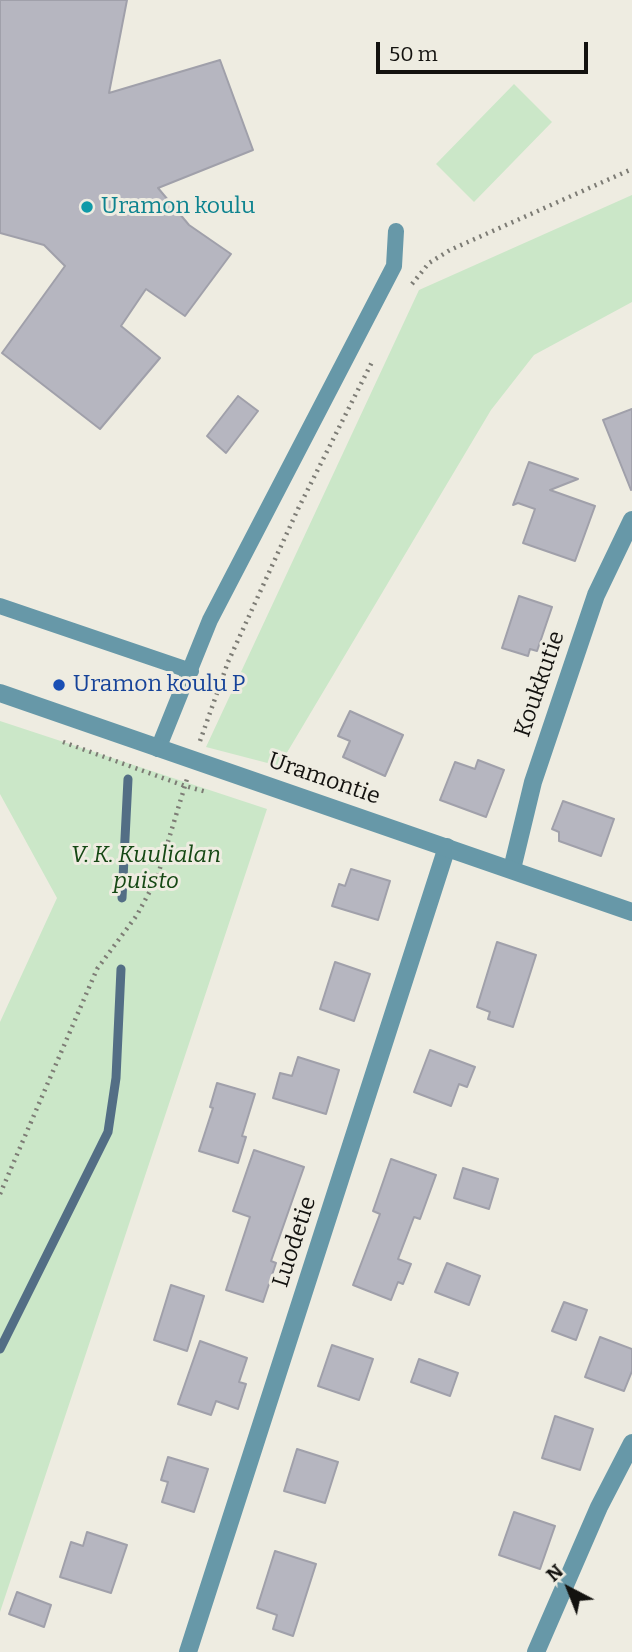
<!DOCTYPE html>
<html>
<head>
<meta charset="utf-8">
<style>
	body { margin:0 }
	#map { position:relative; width:632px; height:1652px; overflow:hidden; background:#eeece1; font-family:Bitter,serif }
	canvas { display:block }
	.north { position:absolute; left:534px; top:1554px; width:70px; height:70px; -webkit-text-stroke:5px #eeece1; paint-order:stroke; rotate:318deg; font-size:19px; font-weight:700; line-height:28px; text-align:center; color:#13120f }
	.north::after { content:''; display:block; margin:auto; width:24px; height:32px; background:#13120f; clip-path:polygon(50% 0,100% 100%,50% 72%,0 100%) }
	.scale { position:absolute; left:376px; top:42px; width:212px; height:32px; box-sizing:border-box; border:4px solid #13120f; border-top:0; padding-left:9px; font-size:21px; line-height:24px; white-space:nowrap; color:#13120f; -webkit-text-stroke:5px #eeece1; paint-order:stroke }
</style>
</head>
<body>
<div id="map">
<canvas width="632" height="1652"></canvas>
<div class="north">N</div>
<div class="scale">50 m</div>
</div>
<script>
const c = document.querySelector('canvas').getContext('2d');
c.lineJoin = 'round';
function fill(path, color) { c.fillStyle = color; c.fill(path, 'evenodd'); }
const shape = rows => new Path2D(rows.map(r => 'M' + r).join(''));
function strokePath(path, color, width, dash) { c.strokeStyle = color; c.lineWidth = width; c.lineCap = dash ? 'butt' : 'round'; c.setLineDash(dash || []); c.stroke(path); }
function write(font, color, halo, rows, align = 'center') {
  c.font = font + ' Bitter,serif'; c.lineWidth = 6; c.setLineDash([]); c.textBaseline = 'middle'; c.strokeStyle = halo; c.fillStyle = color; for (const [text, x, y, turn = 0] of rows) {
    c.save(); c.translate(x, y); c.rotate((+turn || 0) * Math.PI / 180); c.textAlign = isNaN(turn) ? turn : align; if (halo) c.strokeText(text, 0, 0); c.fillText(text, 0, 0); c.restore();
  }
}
const green = shape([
	[514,84,552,122,474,202,436,164],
	[632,195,632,302,534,355,491,410,279,766,206,747,419,290],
	[0,721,267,809,0,1612,0,1022,57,898,0,794]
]);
const stream = shape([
	[122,898,128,779],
	[0,1349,108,1132,116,1078,121,969]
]);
const building = shape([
	[0,0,127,0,109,93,220,60,253,150,158,188,189,225,231,254,185,316,146,289,121,326,160,358,100,429,2,353,65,266,44,245,0,233,0,0],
	[238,396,258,411,226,453,207,436,238,396],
	[632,409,632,489,631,490,603,420,632,409],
	[529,462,578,479,550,490,595,506,575,561,523,543,535,509,518,503,513,505,529,462],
	[519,596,552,607,537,651,530,649,528,656,502,648,519,596],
	[350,711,403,735,385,776,343,757,350,741,338,736,350,711],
	[478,760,504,770,486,817,440,800,455,762,475,769,478,760],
	[563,801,614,819,601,856,559,841,559,832,552,829,563,801],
	[351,869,390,881,378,920,332,906,339,884,345,886,351,869],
	[497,942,536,955,513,1027,488,1019,490,1012,477,1007,497,942],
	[335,962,370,974,354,1021,320,1009,335,962],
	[430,1050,475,1067,467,1087,459,1084,451,1106,414,1092,430,1050],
	[298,1057,339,1070,326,1114,273,1098,280,1073,292,1076,298,1057],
	[217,1083,255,1094,242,1136,246,1137,238,1163,199,1151,213,1108,210,1107,217,1083],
	[254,1150,304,1167,271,1261,276,1263,263,1302,226,1290,250,1217,233,1211,254,1150],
	[391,1159,436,1175,420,1219,414,1217,398,1259,411,1264,403,1284,398,1282,391,1300,353,1285,380,1214,373,1211,391,1159],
	[463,1168,498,1179,489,1209,454,1198,463,1168],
	[447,1263,480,1276,469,1305,435,1292,447,1263],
	[171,1285,204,1296,187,1351,154,1340,171,1285],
	[564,1302,587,1310,576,1340,552,1331,564,1302],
	[600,1337,632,1349,632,1371,624,1391,585,1377,600,1337],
	[200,1341,247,1358,239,1382,246,1384,238,1409,216,1401,211,1415,178,1404,200,1341],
	[332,1345,373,1359,359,1400,318,1386,332,1345],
	[419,1359,458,1373,450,1396,411,1382,419,1359],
	[555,1416,593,1429,580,1470,542,1458,555,1416],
	[297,1449,338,1462,325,1503,284,1491,297,1449],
	[168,1457,208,1469,194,1512,162,1502,168,1482,161,1480,168,1457],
	[514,1512,555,1526,540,1569,499,1555,514,1512],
	[87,1532,127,1545,111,1593,60,1577,71,1542,83,1546,87,1532],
	[275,1551,316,1564,293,1636,273,1629,277,1615,257,1608,275,1551],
	[17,1592,51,1605,44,1627,9,1614,17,1592]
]);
const path = shape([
	[412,284,429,263,450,250,632,169],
	[200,741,228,662,298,509,373,360],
	[63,742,185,786,207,792],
	[0,1194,97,969,137,915,157,878,187,779]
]);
const service = shape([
	[0,606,191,671],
	[158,749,210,620,394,266,396,231]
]);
const minor = shape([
	[512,869,533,782,596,595,632,520],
	[188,1652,447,847]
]);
const tertiary = shape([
	[0,693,632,912],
	[536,1652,599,1507,632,1443]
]);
const markers = [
	[87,207,7,"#0f9aa8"],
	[59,685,7,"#1a4fb4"]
];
const cultureNames = [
	["Uramon koulu",101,207]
];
const streetNames = [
	["Koukkutie",540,684,-71],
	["Uramontie",324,779,19],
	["Luodetie",295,1242,-72]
];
const transitNames = [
	["Uramon koulu P",73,685]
];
const parkNames = [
	["V. K. Kuulialan",146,856],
	["puisto",146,882]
];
fill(green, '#cbe7c8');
strokePath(stream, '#536e85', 9);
fill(building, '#b6b6c0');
strokePath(building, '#a0a0aa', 2);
strokePath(path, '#7d7c75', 4.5, [2, 5]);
strokePath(service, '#6798a8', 16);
strokePath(minor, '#6798a8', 18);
strokePath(tertiary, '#6798a8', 18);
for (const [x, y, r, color] of markers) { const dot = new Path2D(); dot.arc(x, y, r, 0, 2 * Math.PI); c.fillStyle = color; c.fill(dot); strokePath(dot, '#eeece1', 2.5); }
write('23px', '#0d838f', '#eeece1', cultureNames, 'left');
write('23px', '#13120f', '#eeece1', streetNames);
write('23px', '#164399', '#eeece1', transitNames, 'left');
write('italic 23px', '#154814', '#eeece1', parkNames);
</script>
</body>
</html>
